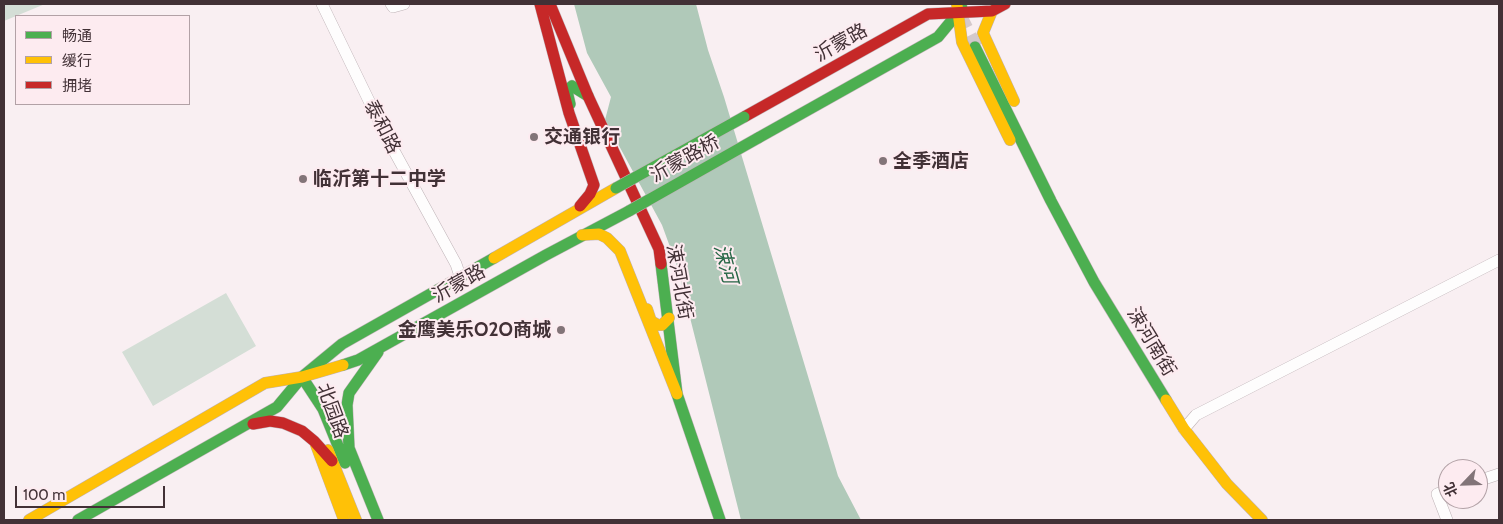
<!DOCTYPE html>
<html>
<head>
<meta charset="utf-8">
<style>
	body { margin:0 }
	#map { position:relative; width:1503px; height:524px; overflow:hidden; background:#f9eff2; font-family:Cabin,"Noto Sans SC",sans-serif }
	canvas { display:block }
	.frame { position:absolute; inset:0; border:5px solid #423136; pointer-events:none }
	.legend { position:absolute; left:15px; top:15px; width:175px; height:90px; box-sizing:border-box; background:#fdebf0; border:1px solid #b2a1a6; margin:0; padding:6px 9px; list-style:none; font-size:15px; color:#423136 }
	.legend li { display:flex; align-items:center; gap:10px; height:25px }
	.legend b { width:25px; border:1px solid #b2a1a6 }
	.north { position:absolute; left:1438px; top:459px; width:50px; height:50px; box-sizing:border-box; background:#fdebf0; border:1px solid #b2a1a6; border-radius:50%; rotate:246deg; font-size:14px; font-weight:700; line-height:20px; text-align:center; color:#423136 }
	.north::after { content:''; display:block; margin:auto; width:18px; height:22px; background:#827478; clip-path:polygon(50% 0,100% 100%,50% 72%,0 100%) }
	.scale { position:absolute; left:15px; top:486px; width:150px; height:22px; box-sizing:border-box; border:2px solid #423136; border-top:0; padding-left:6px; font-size:15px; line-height:18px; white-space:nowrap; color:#423136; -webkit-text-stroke:4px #fdebf0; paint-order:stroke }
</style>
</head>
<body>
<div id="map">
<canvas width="1503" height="524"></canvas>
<div class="frame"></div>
<ul class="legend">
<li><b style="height:6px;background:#4caf50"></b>畅通</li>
<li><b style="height:6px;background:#ffc107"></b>缓行</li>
<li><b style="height:6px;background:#c62828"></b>拥堵</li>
</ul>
<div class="north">北</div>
<div class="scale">100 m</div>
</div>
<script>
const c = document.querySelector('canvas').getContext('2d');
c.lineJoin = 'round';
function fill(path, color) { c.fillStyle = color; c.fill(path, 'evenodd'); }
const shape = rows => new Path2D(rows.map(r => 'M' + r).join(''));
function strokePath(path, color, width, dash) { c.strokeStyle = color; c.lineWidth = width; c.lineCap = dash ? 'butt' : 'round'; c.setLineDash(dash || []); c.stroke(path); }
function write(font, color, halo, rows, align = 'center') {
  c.font = font + ' Cabin,"Noto Sans SC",sans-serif'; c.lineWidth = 4; c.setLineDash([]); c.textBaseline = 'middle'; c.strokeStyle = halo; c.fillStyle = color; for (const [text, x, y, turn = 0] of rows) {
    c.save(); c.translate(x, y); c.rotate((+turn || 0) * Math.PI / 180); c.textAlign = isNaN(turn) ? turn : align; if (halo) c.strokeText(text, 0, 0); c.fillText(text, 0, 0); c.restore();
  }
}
const green = shape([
	[4,4,45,4,4,21],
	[226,293,256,346,153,406,122,352]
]);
const water = shape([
	[574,4,696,4,708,50,724,97,838,476,861,520,741,520,677,266,662,225,605,120,611,97,587,53]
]);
const secondaryTunnel = shape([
	[959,15,975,47]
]);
const street = shape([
	[322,4,387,138,456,264,460,276],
	[391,4,393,7,404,4],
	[1184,429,1196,415,1499,260],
	[1478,481,1499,474],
	[1447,520,1437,494,1448,490]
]);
const fast = shape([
	[975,47,1051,201,1094,282,1166,400],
	[570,104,567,91,572,86,588,96],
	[758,138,938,37,962,8],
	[661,264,677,394,720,520],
	[378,352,349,393,347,405,349,448,378,520],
	[343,365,358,360,546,255,629,211],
	[302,377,323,409,345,463],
	[78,520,277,407,302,377,342,344,494,258]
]);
const slow = shape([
	[957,5,962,42,1010,140],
	[992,11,983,33,1014,101],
	[582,235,599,234,607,238,620,251,677,394],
	[494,258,616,188],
	[647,309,651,321,658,325,662,325,669,318],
	[1166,400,1184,429,1227,484,1262,520],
	[316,445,344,520],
	[328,450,356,520],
	[29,520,265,383,302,377,343,365]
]);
const jam = shape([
	[540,4,569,113,594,185,590,194,580,206],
	[550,4,588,96,659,249,661,264],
	[744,117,928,14,992,11,1005,4],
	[253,424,270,421,283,423,302,431,314,441,332,461]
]);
const fastBridge = shape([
	[616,188,744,117],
	[629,211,758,138]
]);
const markers = [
	[534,137,5,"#827478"],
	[883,161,5,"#827478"],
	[303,179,5,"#827478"],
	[561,330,5,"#827478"]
];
const streetNames = [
	["沂蒙路",841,43,-29],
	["泰和路",382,127,63],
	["沂蒙路桥",685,159,-29],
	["涑河北街",679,282,80],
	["沂蒙路",459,284,-29],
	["涑河南街",1151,342,59],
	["北园路",332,411,70]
];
const poiNames = [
	["交通银行",544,137],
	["全季酒店",893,161],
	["临沂第十二中学",313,179],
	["金鹰美乐O2O商城",551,330,"right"]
];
const waterNames = [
	["涑河",725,264,75]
];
fill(green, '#d4ded6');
fill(water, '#b0c9b9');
strokePath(secondaryTunnel, '#d4c9cc', 15, [15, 8]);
strokePath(street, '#beb2b6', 12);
strokePath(fast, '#beb2b6', 12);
strokePath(slow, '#beb2b6', 12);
strokePath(jam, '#beb2b6', 12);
strokePath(street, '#fefdfd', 11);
strokePath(fast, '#4caf50', 11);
strokePath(slow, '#ffc107', 11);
strokePath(jam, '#c62828', 11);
strokePath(fastBridge, '#beb2b6', 12, []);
strokePath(fastBridge, '#4caf50', 11);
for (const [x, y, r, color] of markers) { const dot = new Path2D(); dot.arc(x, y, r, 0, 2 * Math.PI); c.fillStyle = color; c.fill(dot); strokePath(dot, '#fdebf0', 2); }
write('19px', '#423136', '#fdebf0', streetNames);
write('bold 19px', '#423136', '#fdebf0', poiNames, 'left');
write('italic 20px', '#256645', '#fdebf0', waterNames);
</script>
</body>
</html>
